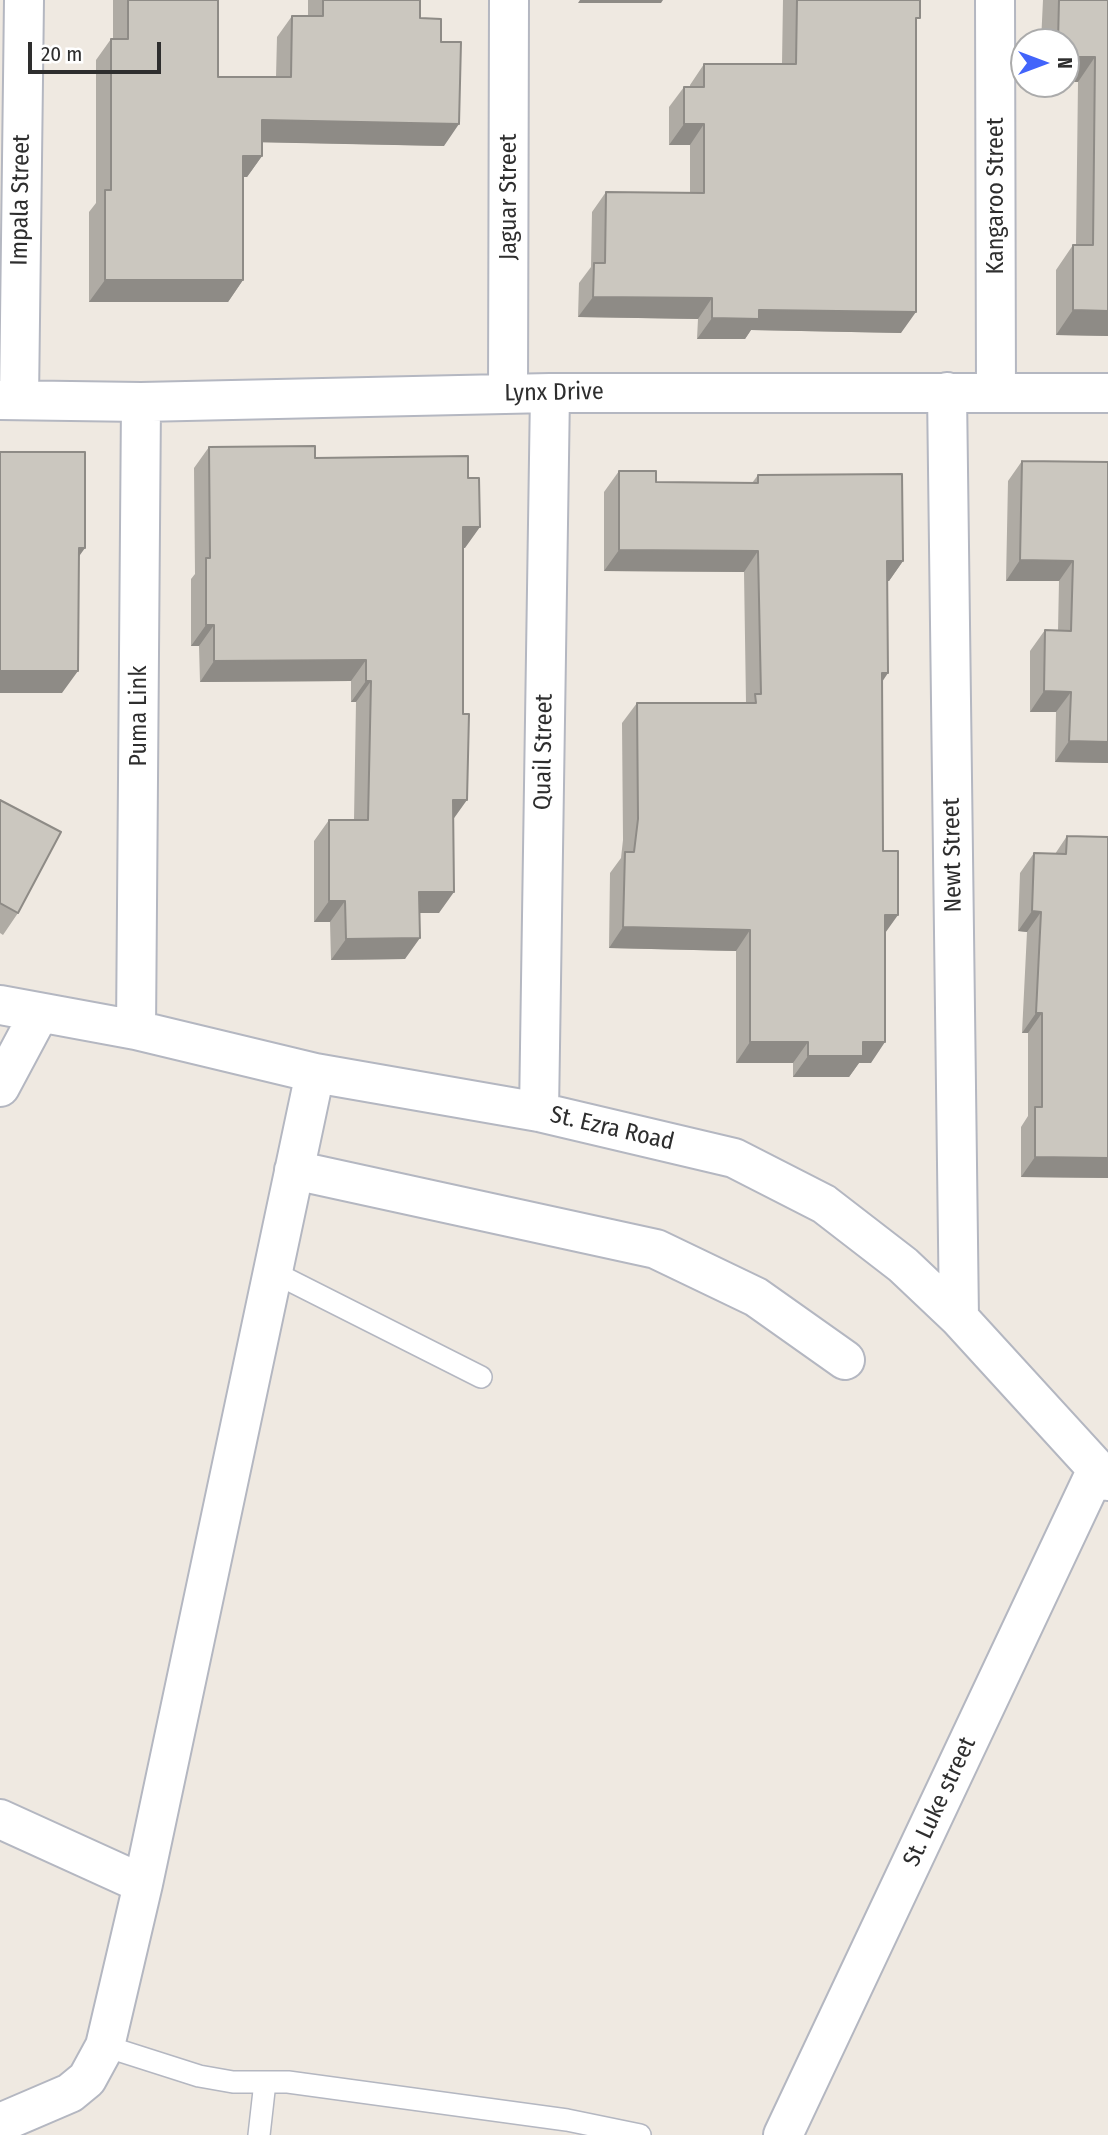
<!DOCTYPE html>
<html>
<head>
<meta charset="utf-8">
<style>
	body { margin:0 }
	#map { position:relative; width:1108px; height:2135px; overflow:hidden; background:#efe9e1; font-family:"Fira Sans Condensed",sans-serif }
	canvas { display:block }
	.north { position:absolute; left:1010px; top:28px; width:70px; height:70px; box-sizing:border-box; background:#fff; border:2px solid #ababab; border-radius:50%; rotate:90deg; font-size:19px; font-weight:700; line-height:28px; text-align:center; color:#2e2e2e }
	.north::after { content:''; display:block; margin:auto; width:24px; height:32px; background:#4264fb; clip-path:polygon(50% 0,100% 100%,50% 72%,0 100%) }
	.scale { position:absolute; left:28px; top:42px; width:133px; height:32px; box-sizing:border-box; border:4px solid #2e2e2e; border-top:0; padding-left:9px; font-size:21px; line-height:24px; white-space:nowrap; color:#2e2e2e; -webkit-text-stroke:5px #fff; paint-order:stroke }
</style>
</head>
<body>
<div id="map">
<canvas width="1108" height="2135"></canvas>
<div class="north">N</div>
<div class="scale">20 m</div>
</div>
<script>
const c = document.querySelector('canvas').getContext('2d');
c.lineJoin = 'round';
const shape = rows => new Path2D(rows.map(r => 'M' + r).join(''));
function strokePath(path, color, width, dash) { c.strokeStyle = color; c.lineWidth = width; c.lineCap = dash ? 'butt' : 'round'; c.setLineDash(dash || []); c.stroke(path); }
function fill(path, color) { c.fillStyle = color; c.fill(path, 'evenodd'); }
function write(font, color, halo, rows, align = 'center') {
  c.font = font + ' "Fira Sans Condensed",sans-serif'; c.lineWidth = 5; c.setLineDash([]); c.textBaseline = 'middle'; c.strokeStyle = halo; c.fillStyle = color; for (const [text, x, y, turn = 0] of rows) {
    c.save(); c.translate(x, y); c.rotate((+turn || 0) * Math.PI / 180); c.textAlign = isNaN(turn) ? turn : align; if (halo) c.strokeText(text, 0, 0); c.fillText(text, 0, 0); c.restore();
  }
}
const service = shape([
	[273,1272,481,1377],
	[105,2046,199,2076,233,2082,288,2082,567,2120,640,2135],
	[259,2135,265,2082]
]);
const minor = shape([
	[995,0,996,391],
	[947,392,959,1318],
	[508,394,509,0],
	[0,400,141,402,550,393,1108,393],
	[19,400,24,0],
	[0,1005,136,1030,315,1073,539,1112,734,1158,824,1204,903,1265,959,1318,1108,1481],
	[136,1030,141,402],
	[0,1087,39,1014],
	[539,1112,550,393],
	[294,1170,656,1249,756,1297,845,1360],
	[0,1819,143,1884],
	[0,2123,70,2093,87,2079,105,2046,143,1884,315,1073],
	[783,2135,1097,1469]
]);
const wall = shape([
	[113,0,218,0,218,77,276,77,277,37,292,16,308,16,308,0,420,0,420,18,444,146,262,142,262,156,247,177,243,177,243,280,228,302,89,302,89,212,96,203,96,60,111,39,113,39],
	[783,0,920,0,916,25,901,333,751,330,745,339,697,339,698,319,578,317,579,283,591,267,592,212,606,192,690,193,690,145,669,145,669,107,684,87,690,87,690,85,704,64,782,64],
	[1043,0,1108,0,1108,336,1056,335,1056,270,1073,245,1076,245,1078,82,1066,42,1041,42],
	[209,447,315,458,465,548,463,548,453,820,439,913,419,913,405,959,331,960,330,922,314,922,314,841,329,820,354,820,356,702,351,702,351,681,200,682,199,646,191,646,191,579,195,574,194,468],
	[1022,461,1108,462,1108,763,1055,762,1056,712,1030,712,1030,651,1045,630,1058,631,1059,581,1006,581,1008,481],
	[619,471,656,482,752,483,758,475,903,561,889,581,887,581,882,682,883,851,885,933,871,1063,859,1063,849,1077,793,1077,793,1063,736,1063,736,951,609,948,610,873,621,858,623,840,622,723,637,703,746,703,744,572,604,571,604,492],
	[0,800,18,913,3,935,0,933],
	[1067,836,1108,1178,1021,1177,1021,1127,1028,1116,1028,1033,1022,1033,1027,932,1018,931,1020,873,1034,853,1055,854]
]);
const shadedWall = shape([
	[580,0,663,0,661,3,578,3],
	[1066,57,1095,57,1078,82,1066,82],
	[262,120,459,124,444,146,247,142],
	[684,124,704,124,690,145,669,145],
	[243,156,262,156,247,177,228,177],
	[105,280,243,280,228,302,89,302],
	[593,297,712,298,698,319,578,317],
	[759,310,916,312,901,333,751,330,745,339,697,339,712,318],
	[1073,310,1108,311,1108,336,1056,335],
	[463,527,480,527,465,548,448,548],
	[79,548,85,548,70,569],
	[619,550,758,551,744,572,604,571],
	[1020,560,1073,561,1059,581,1006,581],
	[887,561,903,561,889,581,872,581],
	[206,625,214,625,199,646,191,646],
	[366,660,351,681,200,682,214,661],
	[0,671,78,671,62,693,0,693],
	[882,673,888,673,874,694],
	[366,681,371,681,356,702,351,702],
	[1044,691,1071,692,1056,712,1030,712],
	[1069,741,1108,742,1108,763,1055,762],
	[453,800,467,800,452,821],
	[419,892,454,892,439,913,404,913],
	[329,901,345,901,330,922,314,922],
	[1032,911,1041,912,1027,932,1018,931],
	[885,915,898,915,883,936],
	[623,927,750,930,736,951,609,948],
	[420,938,405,959,331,960,346,939],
	[1036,1013,1042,1013,1028,1033,1022,1033],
	[750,1042,808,1042,793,1063,736,1063],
	[863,1042,885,1042,871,1063,859,1063,849,1077,793,1077,808,1056],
	[1035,1157,1108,1158,1108,1178,1021,1177]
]);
const building = shape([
	[128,0,218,0,218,77,291,77,292,16,323,16,323,0,420,0,420,18,441,19,441,42,461,42,459,124,262,120,262,156,243,156,243,280,105,280,105,190,111,190,111,39,128,39,128,0],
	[797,0,920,0,920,18,916,18,916,312,759,310,759,319,712,318,712,298,593,297,594,263,605,263,606,192,704,193,704,124,684,124,684,87,704,87,704,64,796,64,797,0],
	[1059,0,1108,0,1108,311,1073,310,1073,245,1093,245,1095,57,1066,57,1066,42,1058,42,1059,0],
	[315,446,315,458,468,456,468,478,479,478,480,527,463,527,463,714,469,714,467,800,453,800,454,892,419,892,420,938,346,939,345,901,329,901,329,820,368,820,371,681,366,681,366,660,214,661,214,625,206,625,206,558,210,558,209,447,315,446],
	[0,452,85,452,85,548,79,548,78,671,0,671,0,452],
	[1022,461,1108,462,1108,742,1069,741,1071,692,1044,691,1045,630,1071,631,1073,561,1020,560,1022,461],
	[619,471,656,471,656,482,758,483,758,475,902,474,903,561,887,561,888,673,882,673,883,851,898,851,898,915,885,915,885,1042,863,1042,863,1056,808,1056,808,1042,750,1042,750,930,623,927,625,852,634,852,638,819,637,703,756,703,755,694,761,694,758,551,619,550,619,471],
	[0,800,61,832,18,913,0,903,0,800],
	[1067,836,1108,837,1108,1158,1035,1157,1035,1107,1042,1107,1042,1013,1036,1013,1041,912,1032,911,1034,853,1066,854,1067,836]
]);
const streetNames = [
	["Kangaroo Street",996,196,-90],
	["Jaguar Street",509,197,-90],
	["Impala Street",21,200,-89],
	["Lynx Drive",554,393,-1],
	["Puma Link",139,716,-90],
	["Quail Street",544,752,-89],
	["Newt Street",953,855,-91],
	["St. Ezra Road",612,1129,13],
	["St. Luke street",940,1802,-65]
];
strokePath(service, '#b4b7c1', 24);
strokePath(minor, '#b4b7c1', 42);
strokePath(service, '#fff', 21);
strokePath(minor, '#fff', 38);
fill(wall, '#afaba4');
fill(shadedWall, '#8e8b86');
fill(building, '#cbc7bf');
strokePath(building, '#8e8b86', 2);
write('24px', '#2e2e2e', '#fff', streetNames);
</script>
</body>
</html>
